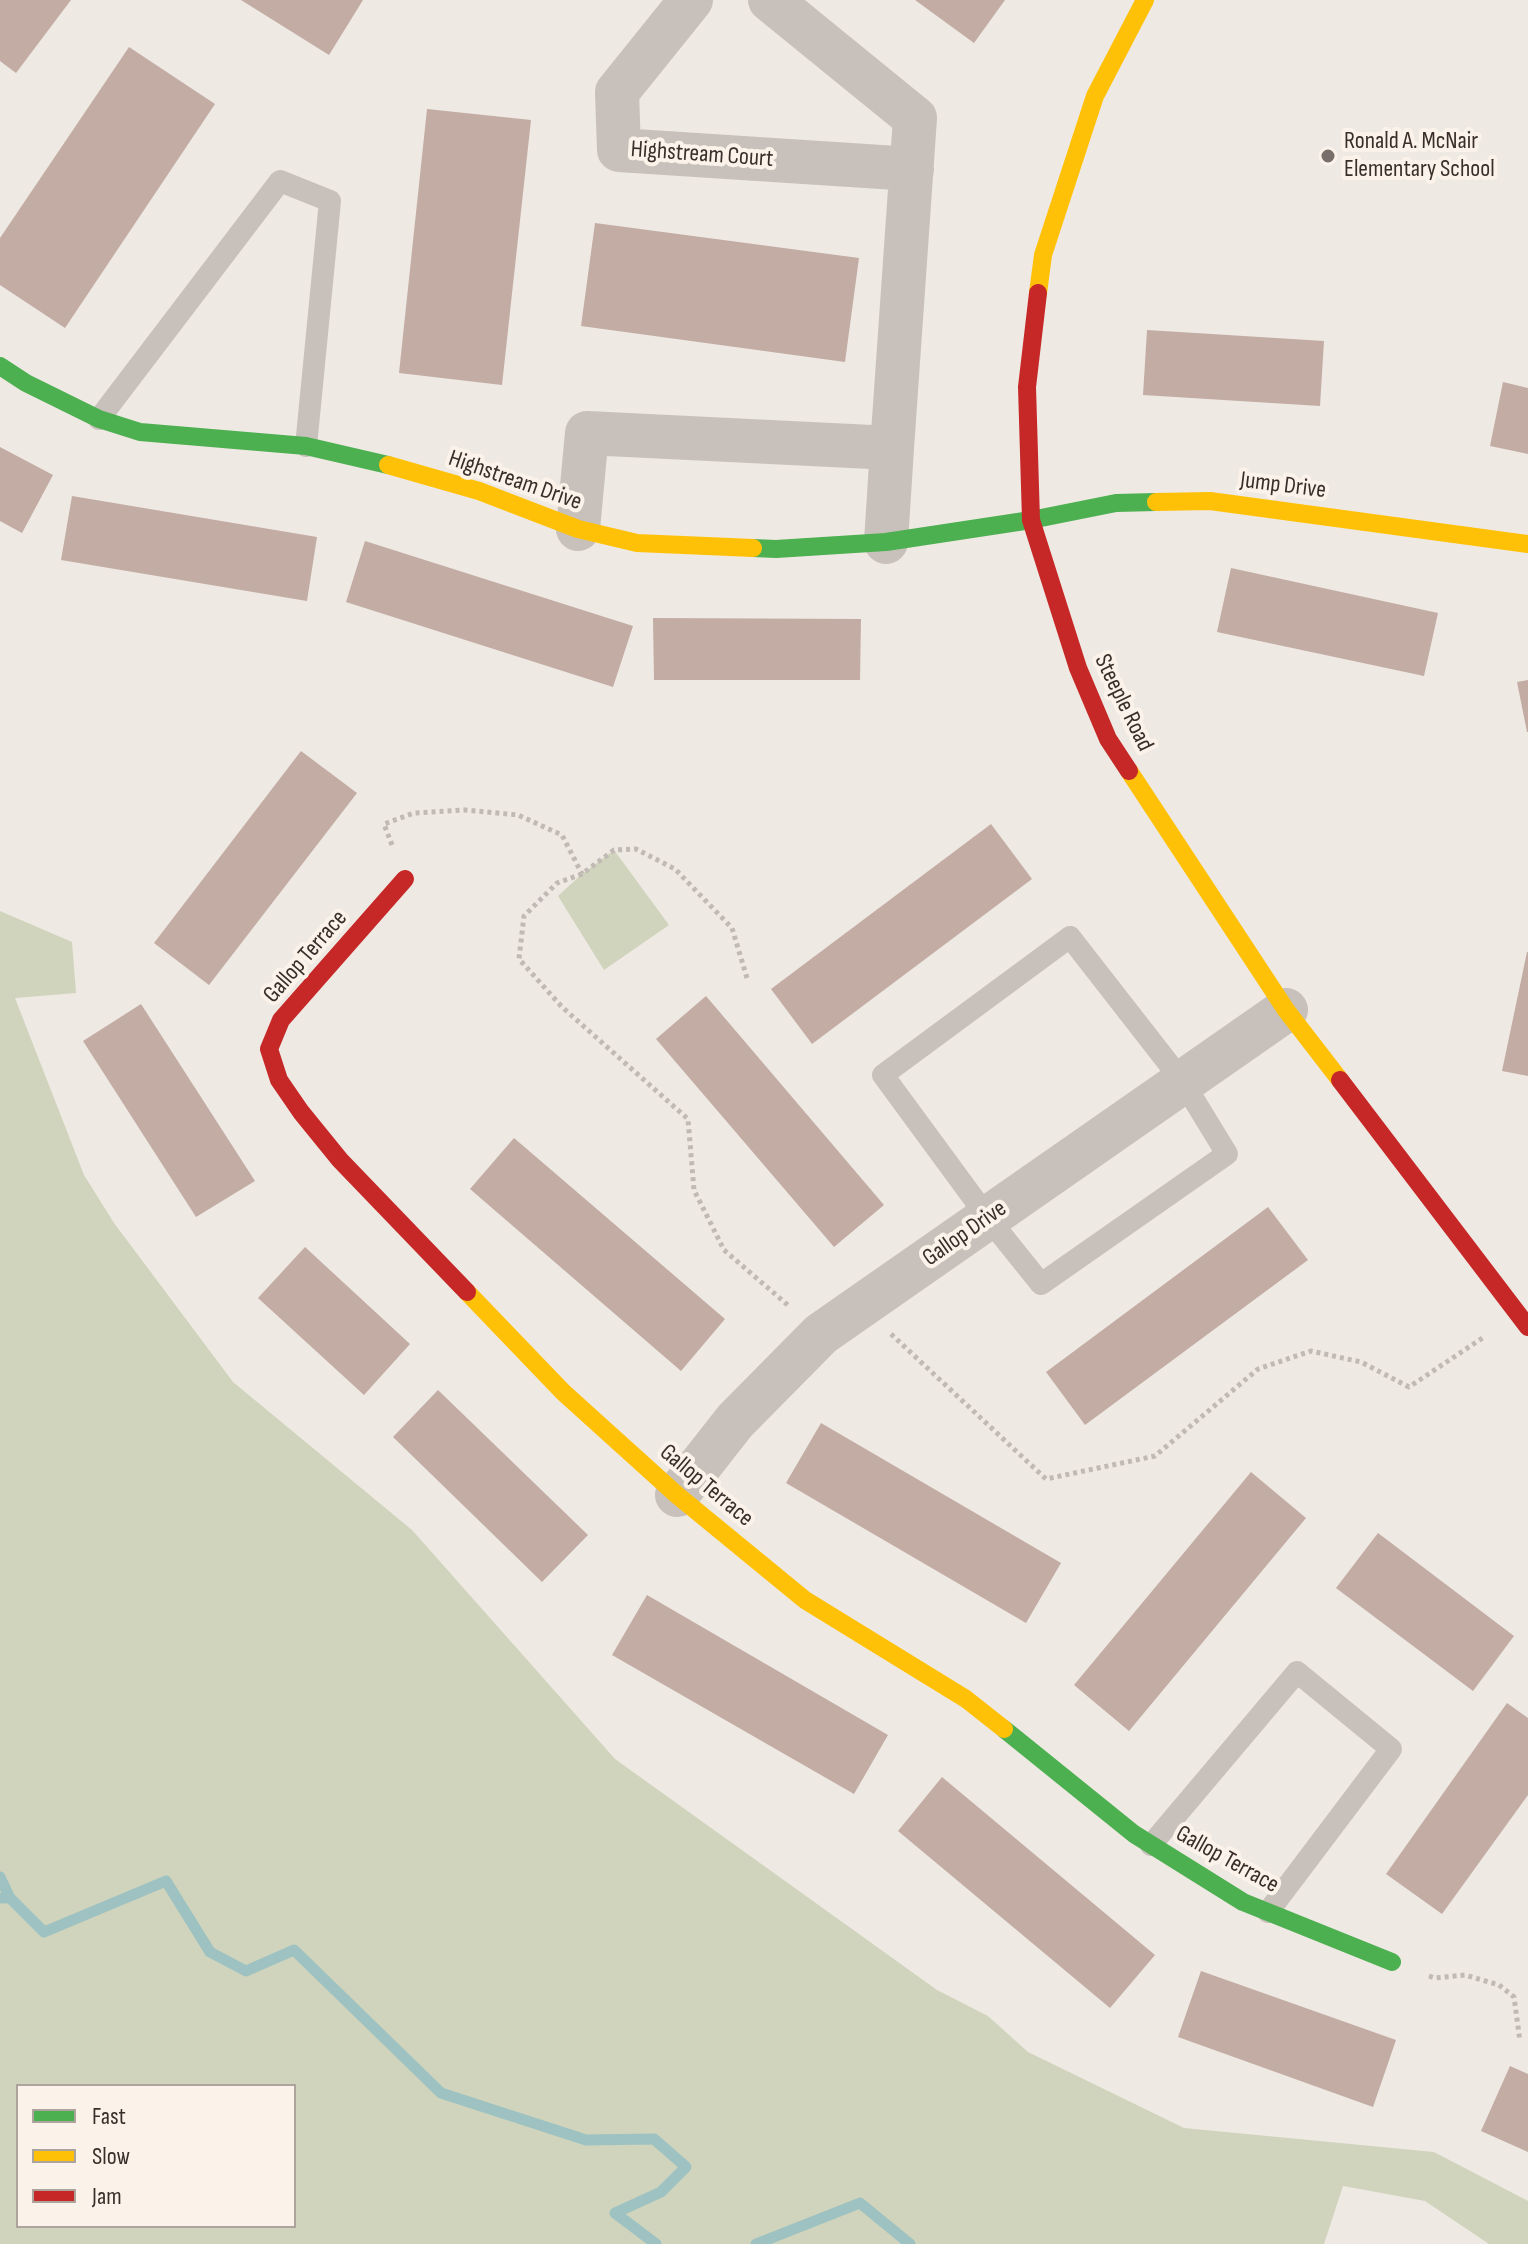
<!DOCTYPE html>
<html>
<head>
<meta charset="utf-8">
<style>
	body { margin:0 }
	#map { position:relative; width:1528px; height:2244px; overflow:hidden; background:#eee9e3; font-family:"Sofia Sans Condensed",sans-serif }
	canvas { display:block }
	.legend { position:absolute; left:16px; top:2084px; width:280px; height:144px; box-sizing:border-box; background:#fbf3ea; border:2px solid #ada49d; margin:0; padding:10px 14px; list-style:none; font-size:24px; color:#392e29 }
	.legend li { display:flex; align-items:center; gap:16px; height:40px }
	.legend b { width:40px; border:2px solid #ada49d }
</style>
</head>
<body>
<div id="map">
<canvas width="1528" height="2244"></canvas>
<ul class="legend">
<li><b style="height:10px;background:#4caf50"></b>Fast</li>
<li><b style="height:10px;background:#ffc107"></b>Slow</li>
<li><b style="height:10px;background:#c62828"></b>Jam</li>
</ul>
</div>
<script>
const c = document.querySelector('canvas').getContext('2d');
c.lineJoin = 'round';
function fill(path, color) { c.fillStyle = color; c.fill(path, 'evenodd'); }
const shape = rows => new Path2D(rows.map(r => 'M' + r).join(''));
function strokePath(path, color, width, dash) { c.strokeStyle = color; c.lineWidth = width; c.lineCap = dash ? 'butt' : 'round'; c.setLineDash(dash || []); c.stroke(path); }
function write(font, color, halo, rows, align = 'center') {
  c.font = font + ' "Sofia Sans Condensed",sans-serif'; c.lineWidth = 8; c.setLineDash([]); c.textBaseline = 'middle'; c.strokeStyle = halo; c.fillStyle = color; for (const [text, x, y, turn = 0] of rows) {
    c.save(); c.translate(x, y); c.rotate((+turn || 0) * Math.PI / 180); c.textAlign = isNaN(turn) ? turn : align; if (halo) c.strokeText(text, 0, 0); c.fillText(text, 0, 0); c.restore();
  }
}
const green = shape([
	[614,850,669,925,604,970,558,896,582,874],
	[0,911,72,942,76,993,15,998,84,1175,114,1223,233,1382,412,1530,615,1759,937,1990,988,2016,1028,2052,1184,2128,1434,2152,1528,2201,1528,2244,1489,2244,1425,2201,1343,2186,1324,2244,0,2244],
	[294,2086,294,2226,18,2226,18,2086]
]);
const stream = shape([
	[0,1877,10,1898],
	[0,1898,10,1898,44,1932,166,1881,210,1952,246,1971,294,1950,441,2093,586,2140,654,2139,686,2167,661,2192,615,2213,656,2244],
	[756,2244,860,2203,910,2244]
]);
const building = shape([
	[0,0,71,0,16,73,0,61],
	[241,0,363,0,329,55],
	[915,0,1005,0,974,43],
	[129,47,215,104,65,328,0,285,0,238],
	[427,109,531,120,502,385,399,373],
	[595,223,859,258,845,362,581,326],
	[1147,330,1324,341,1320,406,1143,395],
	[1503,382,1528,388,1528,454,1490,446],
	[0,447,53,475,22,533,0,521],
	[72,496,317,537,307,601,61,560],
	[365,541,633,626,613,687,346,602],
	[1231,568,1438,613,1424,676,1217,632],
	[653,618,861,619,860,680,654,680],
	[1528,680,1528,732,1527,732,1517,682],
	[301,751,357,793,209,985,154,943],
	[991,824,1032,879,812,1044,771,989],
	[1527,952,1528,952,1528,1076,1502,1071],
	[706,996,884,1205,834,1247,656,1039],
	[141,1004,255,1181,196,1217,83,1041],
	[514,1138,725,1319,681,1371,470,1189],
	[1268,1207,1308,1260,1085,1425,1046,1372],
	[305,1247,410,1344,364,1395,258,1298],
	[438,1390,588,1535,542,1582,393,1437],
	[821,1423,1061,1563,1026,1623,786,1483],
	[1251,1472,1306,1518,1129,1731,1074,1685],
	[1378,1533,1514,1636,1473,1691,1336,1588],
	[647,1595,888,1735,854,1794,612,1655],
	[1507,1703,1528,1718,1528,1795,1442,1914,1386,1874],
	[942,1777,1155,1955,1110,2008,898,1831],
	[1201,1971,1396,2040,1373,2107,1178,2037],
	[1510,2066,1528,2074,1528,2152,1481,2131]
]);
const path = shape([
	[392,845,384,824,414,813,465,810,518,815,562,835,582,874],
	[747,978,732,928,675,869,636,849,614,850,582,874,557,883,524,916,519,959,562,1007,688,1119,694,1190,724,1250,790,1307],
	[891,1334,1046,1479,1155,1456,1258,1369,1311,1351,1361,1362,1409,1387,1484,1337],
	[1429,1976,1435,1978,1465,1975,1499,1985,1514,1997,1520,2041]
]);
const lane = shape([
	[99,419,280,181,330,201,306,446],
	[1070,937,1183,1082,1227,1154,1041,1284,988,1218,883,1075,1070,937],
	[1151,1845,1297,1672,1391,1749,1268,1912]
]);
const street = shape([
	[691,0,617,92,619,150,912,169],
	[770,0,915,118,892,448],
	[578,529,587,433,892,448,886,542],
	[677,1495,735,1421,821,1334,1286,1010]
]);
const fast = shape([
	[0,366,26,383,99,419,140,432,306,446,388,465],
	[753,548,776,549,886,542,1031,520,1116,503,1156,502],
	[1004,1729,1134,1834,1243,1902,1392,1962]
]);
const slow = shape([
	[1038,293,1043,255,1095,96,1145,0],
	[388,465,479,491,578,529,637,543,753,548],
	[1156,502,1210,501,1528,544],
	[1129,771,1286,1010,1340,1080],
	[467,1292,563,1392,677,1495,805,1600,966,1699,1004,1729]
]);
const jam = shape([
	[1038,293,1027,387,1031,520,1078,668,1108,739,1129,771],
	[405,879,281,1020,269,1049,279,1080,301,1112,340,1160,467,1292],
	[1340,1080,1528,1327]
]);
const markers = [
	[1328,156,8,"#786f6a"]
];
const poiNames = [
	["Ronald A. McNair",1344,142],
	["Elementary School",1344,170]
];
const streetNames = [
	["Highstream Court",702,155,4],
	["Highstream Drive",515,481,19],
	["Jump Drive",1283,486,7],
	["Steeple Road",1123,703,64],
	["Gallop Terrace",306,957,-49],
	["Gallop Drive",965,1234,-35],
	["Gallop Terrace",706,1486,40],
	["Gallop Terrace",1227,1860,29]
];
fill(green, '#d0d4bc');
strokePath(stream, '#9ec2c1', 11);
fill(building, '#c3aca4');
strokePath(path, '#c0b9b4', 5, [4, 4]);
strokePath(lane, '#c8c1bb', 22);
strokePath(street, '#c8c1bb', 44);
strokePath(fast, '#4caf50', 18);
strokePath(slow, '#ffc107', 18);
strokePath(jam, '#c62828', 18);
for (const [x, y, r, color] of markers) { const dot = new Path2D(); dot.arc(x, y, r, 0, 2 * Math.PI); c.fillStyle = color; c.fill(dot); strokePath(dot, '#fbf3ea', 3); }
write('24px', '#392e29', '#fbf3ea', poiNames, 'left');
write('24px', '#392e29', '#fbf3ea', streetNames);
</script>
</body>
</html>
